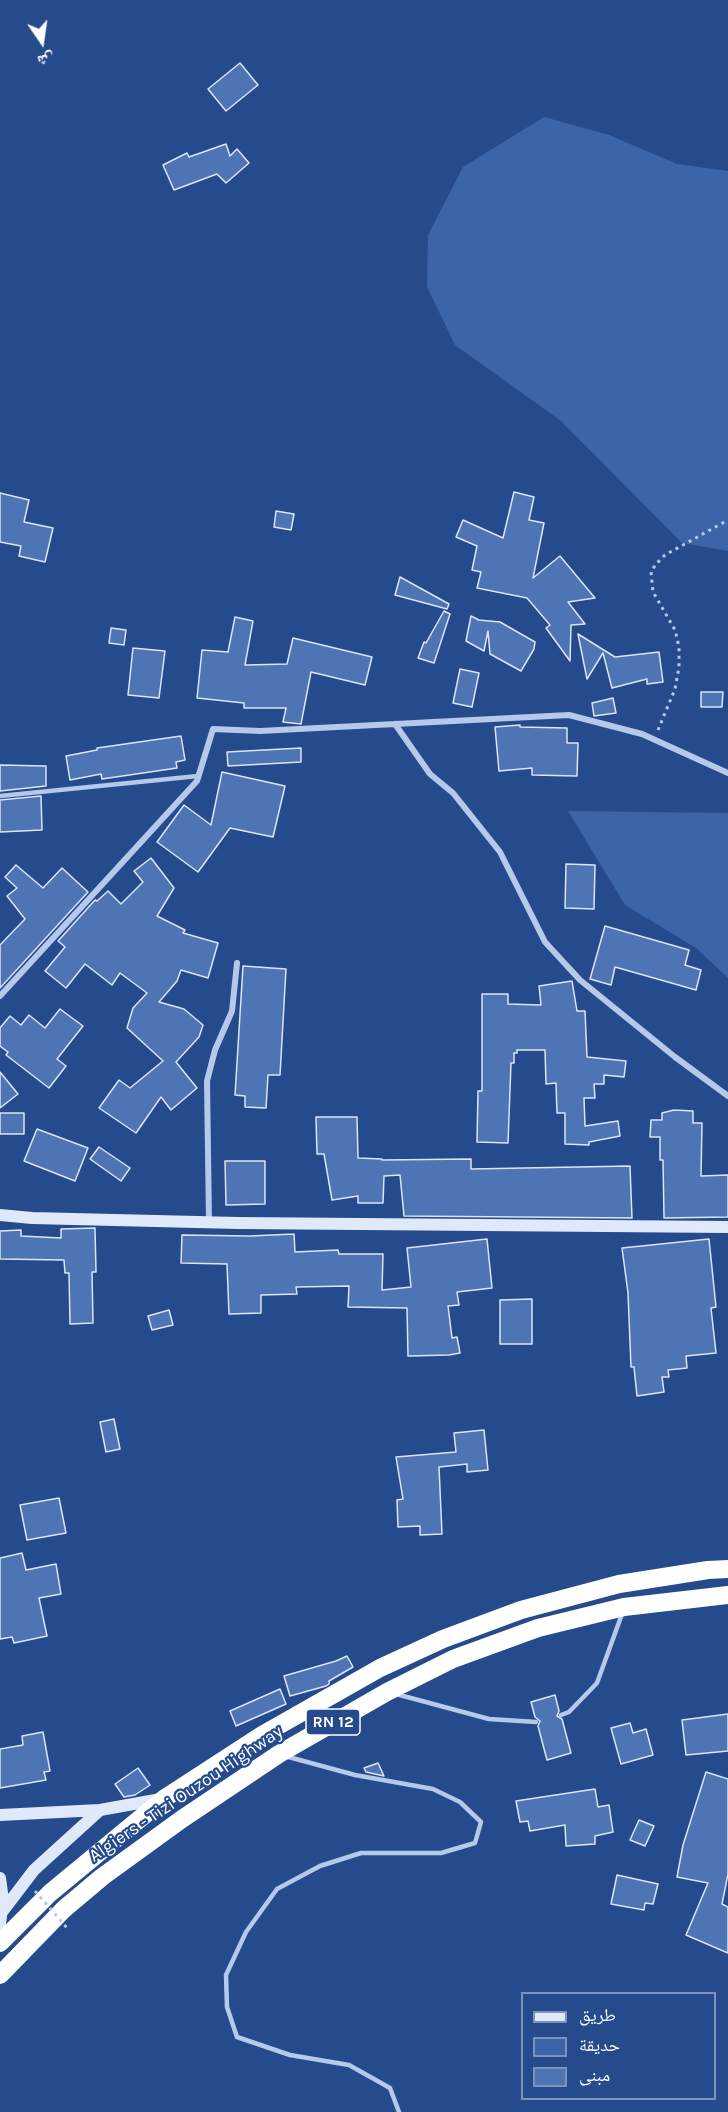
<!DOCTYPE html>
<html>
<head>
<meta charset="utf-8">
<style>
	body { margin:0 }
	#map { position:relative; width:728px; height:2112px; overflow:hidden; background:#264b8d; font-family:Karla,"Noto Naskh Arabic",sans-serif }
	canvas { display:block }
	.legend { position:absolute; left:521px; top:1992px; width:195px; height:108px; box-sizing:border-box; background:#264b8d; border:2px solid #7d93bb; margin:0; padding:8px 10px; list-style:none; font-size:18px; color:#fff }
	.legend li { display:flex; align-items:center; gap:12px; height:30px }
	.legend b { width:30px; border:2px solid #7d93bb }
	.north { position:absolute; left:12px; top:12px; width:60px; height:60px; -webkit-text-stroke:4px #264b8d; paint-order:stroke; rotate:167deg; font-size:16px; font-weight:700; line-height:24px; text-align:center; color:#fff }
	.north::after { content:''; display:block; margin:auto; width:21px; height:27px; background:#fff; clip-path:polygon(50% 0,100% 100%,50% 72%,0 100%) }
</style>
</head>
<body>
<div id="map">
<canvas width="728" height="2112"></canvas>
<ul class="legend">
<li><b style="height:8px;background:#e0e9f9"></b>طريق</li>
<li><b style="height:16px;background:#3b64a9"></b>حديقة</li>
<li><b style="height:16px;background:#4f74b3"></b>مبنى</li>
</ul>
<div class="north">ش</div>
</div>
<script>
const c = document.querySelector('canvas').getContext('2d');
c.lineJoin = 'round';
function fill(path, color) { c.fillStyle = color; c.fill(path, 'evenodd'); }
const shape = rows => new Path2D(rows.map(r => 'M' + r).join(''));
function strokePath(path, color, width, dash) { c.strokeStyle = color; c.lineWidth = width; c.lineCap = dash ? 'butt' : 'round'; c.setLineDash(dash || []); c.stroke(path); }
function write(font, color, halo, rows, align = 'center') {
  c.font = font + ' Karla,sans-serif'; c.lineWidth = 4.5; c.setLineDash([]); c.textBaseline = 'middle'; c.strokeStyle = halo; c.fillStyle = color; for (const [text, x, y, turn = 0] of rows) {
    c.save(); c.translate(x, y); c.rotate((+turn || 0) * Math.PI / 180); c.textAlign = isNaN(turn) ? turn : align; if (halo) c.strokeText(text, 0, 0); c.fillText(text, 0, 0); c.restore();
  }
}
const green = shape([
	[544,117,609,135,677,164,728,171,728,551,682,543,561,421,455,345,427,287,428,235,463,167],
	[568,811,728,813,728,978,696,948,625,905]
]);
const building = shape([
	[240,63,258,85,226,111,208,89,240,63],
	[226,144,230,156,237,149,249,163,226,183,217,174,174,190,163,165,187,153,189,157,226,144],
	[514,492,534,497,529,520,544,523,533,578,560,556,595,598,568,602,585,624,571,625,570,661,546,628,550,625,527,598,477,588,481,572,472,570,477,546,456,537,463,520,503,538,514,492],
	[0,493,29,500,24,522,53,528,45,562,19,556,21,546,0,542,0,493],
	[276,511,294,514,291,530,274,527,276,511],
	[400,577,449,604,447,609,395,595,400,577],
	[444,611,450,614,434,663,418,658,424,642,426,643,444,611],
	[471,616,479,620,500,622,535,642,534,649,521,671,490,654,488,631,484,651,466,641,471,616],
	[235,617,253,621,245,665,287,664,293,638,372,657,365,685,311,672,301,724,283,722,286,708,244,708,244,703,197,698,202,650,228,652,235,617],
	[111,628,126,630,124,645,109,643,111,628],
	[578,634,615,657,659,652,663,682,647,684,647,679,612,688,603,653,587,679,578,634],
	[133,648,165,651,159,698,128,695,133,648],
	[460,669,479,673,472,707,453,703,460,669],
	[701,692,723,692,722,707,701,707,701,692],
	[613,698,616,713,594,716,592,703,613,698],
	[520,725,520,727,567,728,567,743,578,743,577,776,532,775,532,768,499,771,495,727,520,725],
	[181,736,185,760,176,762,177,768,102,779,101,774,70,780,66,756,97,750,97,748,181,736],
	[301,748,301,762,228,766,227,752,301,748],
	[0,765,46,766,46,786,0,791,0,765],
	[222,772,285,786,273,837,230,828,198,872,157,842,184,805,211,825,222,772],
	[41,796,42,830,0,832,0,800,41,796],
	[151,858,174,888,157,916,185,930,183,933,218,943,208,978,181,970,177,981,159,1002,184,1009,203,1025,199,1037,176,1062,197,1088,171,1110,161,1097,136,1133,99,1108,119,1080,130,1088,163,1061,127,1028,133,1008,147,993,120,973,112,985,85,964,66,988,45,971,65,947,58,941,95,900,97,901,108,891,121,904,143,882,134,871,151,858],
	[566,864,595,865,594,909,565,908,566,864],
	[16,865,43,888,62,868,88,892,0,988,0,945,25,919,7,896,17,888,5,877,16,865],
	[605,926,689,950,685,965,701,970,696,990,615,967,611,985,590,979,605,926],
	[243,966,286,969,280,1075,268,1075,266,1108,245,1107,245,1096,235,1095,243,966],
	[572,981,577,1011,585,1011,587,1057,626,1061,624,1077,604,1075,604,1084,594,1084,595,1098,584,1098,585,1126,618,1121,620,1136,589,1142,589,1145,565,1144,565,1113,557,1113,556,1083,546,1084,545,1050,517,1050,517,1053,514,1053,514,1063,511,1063,508,1143,477,1142,478,1091,482,1091,482,994,508,994,508,1004,541,1005,539,986,572,981],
	[60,1009,83,1026,57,1059,66,1066,49,1088,6,1055,8,1052,0,1046,0,1028,10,1016,21,1025,29,1015,45,1028,60,1009],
	[0,1072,18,1094,0,1108,0,1072],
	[674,1110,693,1111,693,1123,702,1123,701,1176,728,1175,728,1217,664,1218,663,1160,660,1160,660,1137,650,1137,651,1120,662,1120,662,1113,674,1110],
	[0,1113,24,1113,24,1134,0,1134,0,1113],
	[316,1117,357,1117,358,1158,382,1159,382,1160,471,1159,471,1169,630,1166,632,1218,404,1216,400,1175,384,1176,383,1203,358,1203,358,1196,332,1200,324,1154,317,1154,316,1117],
	[37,1129,88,1148,75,1181,24,1161,37,1129],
	[99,1147,130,1168,121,1181,90,1159,99,1147],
	[225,1161,265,1161,265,1204,226,1205,225,1161],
	[95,1228,96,1272,92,1272,93,1323,70,1324,69,1273,65,1273,64,1260,0,1259,0,1231,21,1230,21,1236,61,1238,61,1229,95,1228],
	[294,1234,295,1252,338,1250,339,1254,383,1254,382,1290,411,1287,407,1248,487,1239,492,1288,457,1292,459,1305,448,1306,452,1338,457,1337,460,1353,449,1355,408,1356,407,1308,348,1307,349,1286,296,1287,297,1294,261,1295,261,1313,229,1314,227,1264,181,1263,182,1235,250,1236,294,1234],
	[709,1239,716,1307,711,1308,716,1353,686,1356,687,1368,668,1370,669,1377,662,1377,664,1392,637,1396,634,1367,631,1367,628,1293,622,1248,709,1239],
	[532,1299,532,1344,500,1344,500,1300,532,1299],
	[169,1310,173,1325,152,1330,148,1316,169,1310],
	[114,1419,120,1449,106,1452,100,1422,114,1419],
	[484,1430,488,1470,467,1472,467,1464,439,1467,442,1534,420,1535,420,1526,398,1527,397,1500,403,1499,396,1457,456,1452,454,1433,484,1430],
	[59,1498,66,1533,27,1540,20,1505,59,1498],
	[22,1553,26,1570,56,1564,61,1594,39,1598,47,1636,14,1643,12,1637,0,1639,0,1558,22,1553],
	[347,1656,353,1667,329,1681,329,1684,326,1686,290,1696,284,1676,336,1661,347,1656],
	[280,1689,286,1704,236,1726,230,1711,280,1689],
	[555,1695,559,1711,557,1716,562,1719,571,1753,547,1760,538,1726,540,1721,535,1717,531,1702,555,1695],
	[728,1714,728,1751,686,1755,682,1720,728,1714],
	[630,1723,633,1733,646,1729,653,1755,621,1764,611,1728,630,1723],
	[43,1732,50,1771,44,1772,46,1780,0,1788,0,1749,23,1745,22,1736,43,1732],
	[378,1763,384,1776,366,1772,364,1768,378,1763],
	[138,1768,150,1785,135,1795,124,1797,115,1784,138,1768],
	[706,1772,728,1779,728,1874,722,1904,728,1907,728,1953,686,1935,708,1883,677,1877,683,1845,706,1772],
	[595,1789,598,1807,609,1805,613,1832,595,1836,595,1844,566,1846,565,1825,530,1831,528,1821,520,1822,516,1801,595,1789],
	[639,1820,654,1826,645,1846,630,1840,639,1820],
	[617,1875,658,1884,653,1904,645,1903,644,1910,611,1904,617,1875]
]);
const path = shape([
	[658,730,675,689,679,667,679,647,675,630,653,592,651,572,656,564,665,555,728,520]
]);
const lane = shape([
	[0,796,198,776],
	[396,1694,489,1719,536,1722],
	[561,1715,569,1712,597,1683,622,1614],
	[285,1756,355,1775,433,1789,460,1802,481,1822,475,1843,441,1853,361,1853,320,1866,277,1889,246,1932,226,1975,227,2007,237,2037,290,2055,349,2065,390,2088,399,2112]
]);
const street = shape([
	[395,724,430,774,453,793,500,852,545,942,580,980,675,1057,728,1096],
	[0,996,197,781,213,729,260,731,569,715,642,734,728,773],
	[209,1222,207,1081,215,1050,232,1011,237,963]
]);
const secondary = shape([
	[0,1215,32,1218,238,1223,728,1227],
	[0,1815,100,1810,161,1799],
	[0,1878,3,1900,0,1924],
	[2,1912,34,1870,100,1810]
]);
const highway = shape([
	[0,1943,50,1893,165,1798,262,1735,380,1668,443,1639,521,1610,619,1584,708,1570,728,1569],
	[0,1975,64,1909,102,1877,182,1819,279,1754,387,1692,453,1659,538,1628,624,1607,728,1595]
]);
const pathBridge = shape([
	[35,1891,67,1928]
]);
const shields = [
	[333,1722,54]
];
const shieldNames = [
	["RN 12",333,1722]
];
const streetNames = [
	["Algiers - Tizi Ouzou Highway",186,1794,-34]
];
fill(green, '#3b64a9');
fill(building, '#4f74b3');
strokePath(building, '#dae5f8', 1.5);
strokePath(path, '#b5c9ea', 3, [3, 4.5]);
strokePath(lane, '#b5c9ea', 4.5);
strokePath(street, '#b5c9ea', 6);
strokePath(secondary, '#e0e9f9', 12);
strokePath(highway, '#fff', 18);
strokePath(pathBridge, '#b5c9ea', 3, [3, 4.5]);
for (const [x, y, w] of shields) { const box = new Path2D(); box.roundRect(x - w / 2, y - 13, w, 26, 4.5); c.fillStyle = '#264b8d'; c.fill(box); strokePath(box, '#fff', 1.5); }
write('bold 16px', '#fff', null, shieldNames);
write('18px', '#fff', '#264b8d', streetNames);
</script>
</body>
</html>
